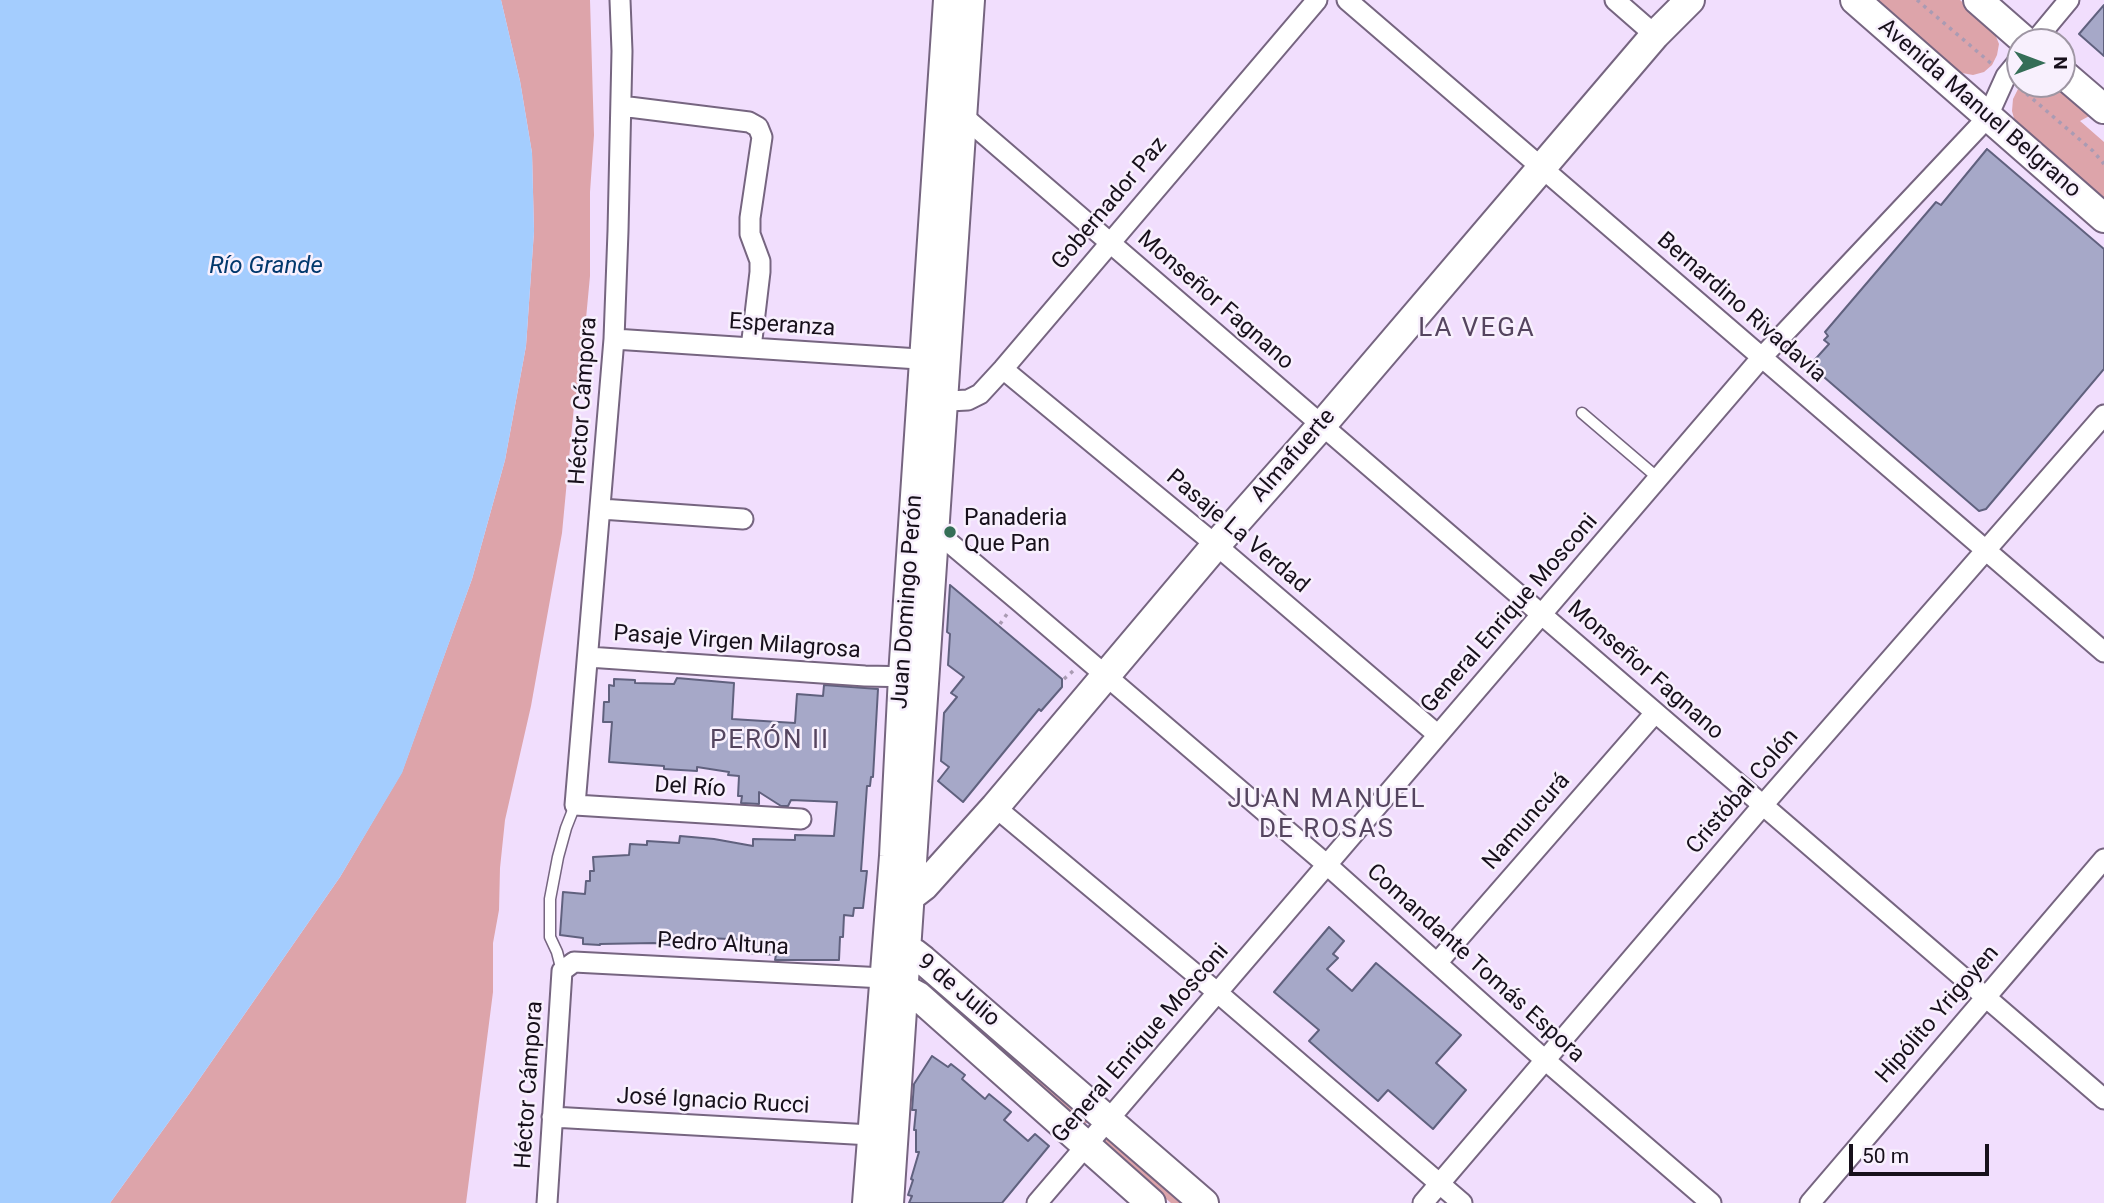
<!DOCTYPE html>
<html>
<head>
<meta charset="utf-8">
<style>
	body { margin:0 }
	#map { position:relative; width:2104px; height:1203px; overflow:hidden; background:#f1defd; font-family:Roboto,sans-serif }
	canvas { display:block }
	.north { position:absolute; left:2006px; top:28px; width:70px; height:70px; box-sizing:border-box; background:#f8f0fd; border:2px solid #9e96a3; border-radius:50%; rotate:90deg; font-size:19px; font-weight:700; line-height:28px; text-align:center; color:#17101b }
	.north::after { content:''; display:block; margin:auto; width:24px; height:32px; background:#356e57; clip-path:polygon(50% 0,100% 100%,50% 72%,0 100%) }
	.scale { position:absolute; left:1849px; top:1144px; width:140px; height:32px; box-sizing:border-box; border:4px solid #17101b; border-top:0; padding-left:9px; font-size:21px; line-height:24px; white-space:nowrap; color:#17101b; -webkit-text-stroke:5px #f8f0fd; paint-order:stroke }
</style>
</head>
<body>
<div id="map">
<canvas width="2104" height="1203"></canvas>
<div class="north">N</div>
<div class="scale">50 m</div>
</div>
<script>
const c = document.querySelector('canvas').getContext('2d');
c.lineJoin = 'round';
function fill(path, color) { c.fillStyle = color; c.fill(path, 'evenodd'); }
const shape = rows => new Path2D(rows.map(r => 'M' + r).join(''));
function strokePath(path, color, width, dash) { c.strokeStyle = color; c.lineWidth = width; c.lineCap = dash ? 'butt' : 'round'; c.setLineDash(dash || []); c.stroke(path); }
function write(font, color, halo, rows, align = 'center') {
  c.font = font + ' Roboto,sans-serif'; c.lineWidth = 5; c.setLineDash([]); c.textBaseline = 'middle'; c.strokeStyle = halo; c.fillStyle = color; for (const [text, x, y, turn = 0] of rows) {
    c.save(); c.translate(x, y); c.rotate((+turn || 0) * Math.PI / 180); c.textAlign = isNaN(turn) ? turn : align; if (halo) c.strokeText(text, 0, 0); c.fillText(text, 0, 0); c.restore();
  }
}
const green = shape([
	[501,0,590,0,594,135,590,192,590,276,582,361,574,406,562,533,531,706,505,820,500,868,499,910,493,943,493,992,466,1203,110,1203,189,1094,340,877,402,772,472,579,505,460,526,346,534,231,532,153,520,81],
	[1873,0,1960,0,1989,25,1995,34,1999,44,1997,55,1992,65,1984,72,1973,75,1962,73,1953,68],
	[2025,84,2057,84,2093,114,2080,121,2104,142,2104,201,2015,122,2012,111,2013,99,2018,89],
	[936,981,1087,1116,1087,1123,1080,1125,926,992,928,984],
	[1114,1137,1190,1203,1171,1203,1106,1147,1105,1140]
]);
const water = shape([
	[0,0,501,0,520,81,532,153,534,231,526,346,505,460,472,579,402,773,340,877,189,1094,110,1203,0,1203]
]);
const building = shape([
	[2104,5,2104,56,2079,34,2104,5],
	[1987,149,2104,249,2104,369,1986,509,1979,511,1810,365,1829,344,1824,340,1828,336,1825,332,1936,202,1941,205,1987,149],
	[950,585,1062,679,1062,687,1041,711,1039,709,963,802,938,781,949,767,941,761,944,713,957,697,951,693,964,677,948,665,950,634,947,632,950,585],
	[677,678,734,683,732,719,795,723,797,694,823,696,824,685,878,689,873,777,871,777,870,786,867,786,864,828,861,871,867,871,863,908,854,908,853,916,844,915,843,937,840,937,839,960,775,960,776,955,749,953,749,940,708,938,707,943,693,941,692,948,654,943,600,944,600,945,583,944,583,938,560,935,563,892,585,894,586,881,590,881,590,871,594,871,593,857,629,855,630,844,647,845,647,841,679,843,680,836,714,839,753,846,753,839,795,840,795,835,834,836,837,802,791,800,788,806,781,806,759,792,759,804,741,803,742,796,738,796,739,776,728,775,729,772,697,767,697,771,664,769,664,766,609,762,612,722,603,722,604,702,609,702,609,685,614,686,614,679,635,680,635,683,674,684,677,678],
	[1329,927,1344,941,1333,954,1338,958,1327,969,1352,991,1376,963,1461,1035,1436,1063,1466,1090,1433,1129,1388,1090,1378,1101,1334,1063,1309,1041,1319,1030,1274,992,1329,927],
	[932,1056,948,1067,951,1064,965,1075,962,1079,985,1099,989,1094,1011,1112,1004,1120,1028,1141,1035,1134,1049,1146,1002,1203,909,1203,912,1196,908,1195,913,1180,911,1179,919,1152,916,1152,916,1130,914,1130,916,1110,912,1110,914,1084,932,1056]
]);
const path = shape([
	[1917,0,1993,65],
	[2020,88,2093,151,2104,164],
	[1000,624,1007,614],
	[1064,679,1073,671]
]);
const lane = shape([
	[1582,413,1658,478],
	[562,971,557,952,550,937,550,899,558,857,566,828,575,805]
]);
const street = shape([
	[620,0,622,51,618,231,614,339,575,805,801,819],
	[1347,0,2104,652],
	[1615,0,1655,35],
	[2034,42,2069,0],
	[621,106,749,122,758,127,762,137,750,218,750,234,760,261,760,272,751,348],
	[963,116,2104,1099],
	[614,339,934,360],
	[1003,369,1216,545,1438,735],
	[930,402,968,400,980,394,1003,369,1317,0],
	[601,509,743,519],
	[924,533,936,534,945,539,1021,603,1326,864,1545,1060,1711,1203],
	[588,657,865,676,915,677],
	[995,807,1218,993,1462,1203],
	[1437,963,1655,713],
	[552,1117,871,1135],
	[547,1203,562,971,574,962,884,978],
	[1037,1203,1762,357,1987,118,2006,76,2020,59],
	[1423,1203,1763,805,2104,415],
	[1810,1203,2104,859]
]);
const secondary = shape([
	[1855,0,2104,218],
	[1978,0,2026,42],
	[2062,73,2104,109],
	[891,895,911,896,924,886,995,807,1216,545,1322,425,1655,35,1690,0],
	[907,952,914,953,923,960,1204,1203],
	[890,981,918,996,1151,1203],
	[867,1203,894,856,903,676,948,0],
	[889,1203,970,0]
]);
const markers = [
	[950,532,7,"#356e57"]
];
const streetNames = [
	["Avenida Manuel Belgrano",1979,109,41],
	["Gobernador Paz",1110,204,-50],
	["Monseñor Fagnano",1215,301,41],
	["Bernardino Rivadavia",1741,308,41],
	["Esperanza",782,326,4],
	["Héctor Cámpora",584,401,-86],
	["Almafuerte",1294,456,-49],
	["Pasaje La Verdad",1237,532,40],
	["Juan Domingo Perón",908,602,-86],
	["General Enrique Mosconi",1510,614,-49],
	["Pasaje Virgen Milagrosa",737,643,4],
	["Monseñor Fagnano",1645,671,41],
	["Del Río",690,788,4],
	["Cristóbal Colón",1743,792,-49],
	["Namuncurá",1527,822,-49],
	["Pedro Altuna",723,945,3],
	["Comandante Tomás Espora",1475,964,42],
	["9 de Julio",958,991,40],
	["Hipólito Yrigoyen",1938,1015,-49],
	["General Enrique Mosconi",1141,1044,-49],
	["Héctor Cámpora",530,1085,-86],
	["José Ignacio Rucci",713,1102,3]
];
const poiNames = [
	["Panaderia",964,519],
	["Que Pan",964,545]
];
const waterNames = [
	["Río Grande",266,267]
];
const quarterNames = [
	["LA VEGA",1477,329],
	["PERÓN II",770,741],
	["JUAN MANUEL",1327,800],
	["DE ROSAS",1327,830]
];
fill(green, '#dda4aa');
fill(water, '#a4cdfe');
fill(building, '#a6a8c8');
strokePath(building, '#60617e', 2);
strokePath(lane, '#766580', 13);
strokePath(street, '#766580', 23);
strokePath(secondary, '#766580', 32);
strokePath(path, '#aa9bb3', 3.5, [3.5, 5]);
strokePath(lane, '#fff', 10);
strokePath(street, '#fff', 19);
strokePath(secondary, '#fff', 28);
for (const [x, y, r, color] of markers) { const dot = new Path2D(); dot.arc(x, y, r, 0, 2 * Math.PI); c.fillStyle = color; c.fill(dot); strokePath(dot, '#f8f0fd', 2.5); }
write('23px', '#17101b', '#f8f0fd', streetNames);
write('23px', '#17101b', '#f8f0fd', poiNames, 'left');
write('italic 24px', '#01386d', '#f8f0fd', waterNames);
c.letterSpacing = '2px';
write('26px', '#55455f', '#f8f0fd', quarterNames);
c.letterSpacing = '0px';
</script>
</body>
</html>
